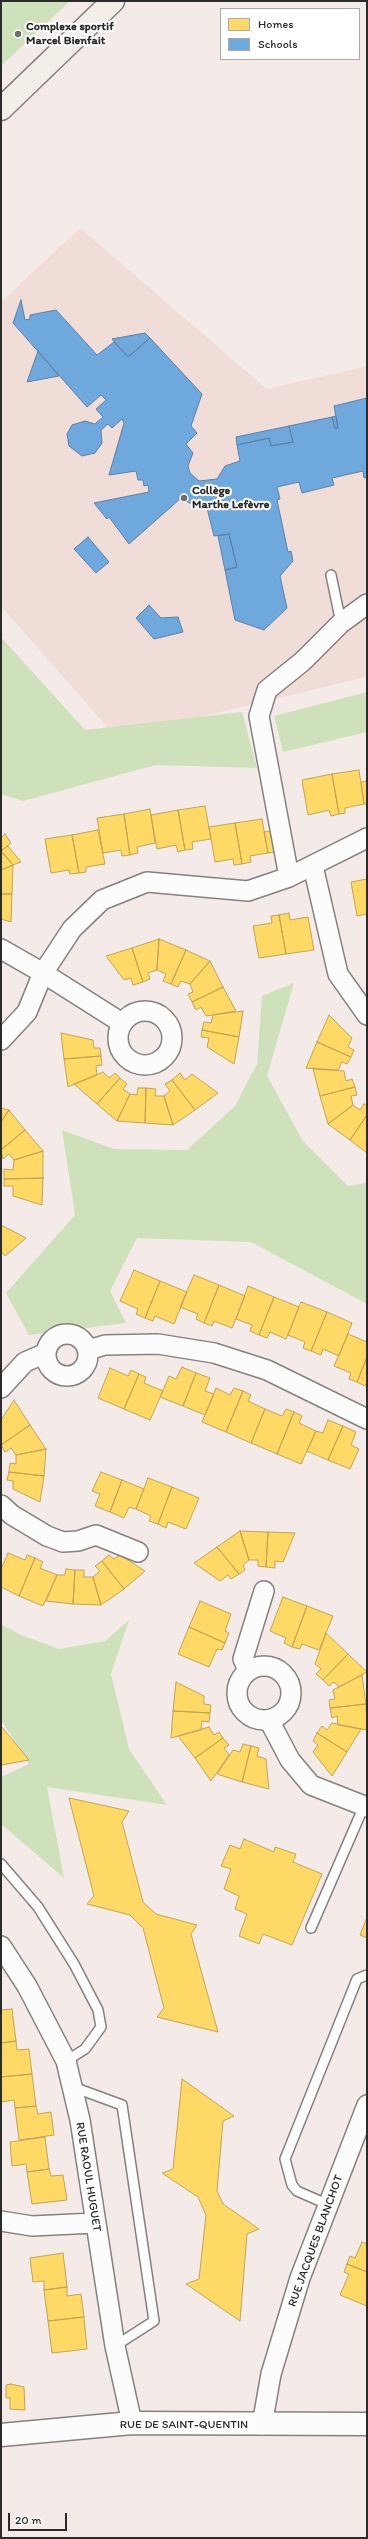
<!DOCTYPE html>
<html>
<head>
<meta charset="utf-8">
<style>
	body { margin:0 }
	#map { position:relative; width:368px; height:2539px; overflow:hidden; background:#f4ebe9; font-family:Itim,sans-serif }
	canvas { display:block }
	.frame { position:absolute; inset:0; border:2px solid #2b2b2b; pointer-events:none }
	.legend { position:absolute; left:220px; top:8px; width:140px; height:52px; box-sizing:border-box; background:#fff; border:1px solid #aaa; margin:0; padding:5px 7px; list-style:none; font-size:12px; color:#2b2b2b }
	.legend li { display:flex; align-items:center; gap:8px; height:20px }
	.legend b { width:20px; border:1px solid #aaa }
	.scale { position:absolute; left:8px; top:2513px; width:59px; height:18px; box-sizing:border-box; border:2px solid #2b2b2b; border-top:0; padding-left:5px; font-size:12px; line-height:14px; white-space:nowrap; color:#2b2b2b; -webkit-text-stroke:3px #fff; paint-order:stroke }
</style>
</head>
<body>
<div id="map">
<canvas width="368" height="2539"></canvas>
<div class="frame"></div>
<ul class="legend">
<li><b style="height:11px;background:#ffd966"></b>Homes</li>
<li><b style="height:11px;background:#6fa8dc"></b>Schools</li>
</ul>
<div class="scale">20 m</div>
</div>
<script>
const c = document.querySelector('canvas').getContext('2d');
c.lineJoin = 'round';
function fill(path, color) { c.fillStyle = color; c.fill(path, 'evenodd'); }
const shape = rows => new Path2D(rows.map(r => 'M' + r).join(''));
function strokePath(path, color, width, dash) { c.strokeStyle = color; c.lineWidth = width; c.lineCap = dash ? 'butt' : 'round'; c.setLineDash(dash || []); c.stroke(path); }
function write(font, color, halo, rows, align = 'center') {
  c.font = font + ' Itim,sans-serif'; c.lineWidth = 4; c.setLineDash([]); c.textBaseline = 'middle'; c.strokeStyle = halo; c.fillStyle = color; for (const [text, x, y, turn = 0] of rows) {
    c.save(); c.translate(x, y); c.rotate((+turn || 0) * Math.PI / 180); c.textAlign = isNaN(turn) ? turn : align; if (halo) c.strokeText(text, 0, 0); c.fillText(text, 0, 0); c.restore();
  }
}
const built = shape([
	[80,228,267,389,367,366,367,677,116,737,1,606,1,302]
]);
const green = shape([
	[1,1,70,1,1,66],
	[1,637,85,730,242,712,257,768,156,765,23,801,1,794],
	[367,692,367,732,283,752,274,716],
	[294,983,267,1076,303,1141,348,1186,367,1183,367,1304,251,1242,137,1238,110,1291,126,1323,29,1335,6,1293,75,1215,62,1130,114,1149,187,1150,235,1106,257,1064,262,996],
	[129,1620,111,1674,129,1749,167,1805,47,1787,64,1878,1,1824,1,1777,29,1764,1,1720,1,1624,21,1635,59,1649,105,1641]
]);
const homes = shape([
	[359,770,364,804,345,808,345,813,339,814,332,774,359,770],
	[332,774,339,814,331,816,329,810,308,815,302,780,332,774],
	[367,781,367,804,364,804,361,782,367,781],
	[205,806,211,839,192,842,193,849,185,850,178,810,205,806],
	[150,809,155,843,137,847,138,853,130,855,124,814,150,809],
	[178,810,185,850,178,852,176,845,157,849,151,815,178,810],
	[124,814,130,855,122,856,121,850,103,853,97,818,124,814],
	[262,819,268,853,250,856,251,862,242,864,235,823,262,819],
	[235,823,242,864,234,865,233,859,215,862,209,827,235,823],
	[98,830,105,864,86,867,86,872,79,873,72,835,98,830],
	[276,830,280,851,268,853,264,832,276,830],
	[5,834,11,843,1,851,13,865,1,870,1,838,5,834],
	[72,835,79,873,70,874,69,870,51,873,45,839,72,835],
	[8,846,21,862,13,865,1,851,8,846],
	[13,865,12,894,1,894,1,870,13,865],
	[367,879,367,914,357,916,351,882,367,879],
	[1,894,12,894,11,922,1,919,1,894],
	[289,913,290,920,308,917,314,950,286,954,279,915,289,913],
	[279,915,286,954,259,958,253,926,272,923,271,916,279,915],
	[159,939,186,950,171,984,163,981,166,974,157,970,159,939],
	[159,939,157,970,148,973,150,979,143,982,132,948,159,939],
	[132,948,143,982,133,985,131,978,124,980,106,956,132,948],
	[186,950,210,961,190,984,181,981,178,987,171,984,186,950],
	[210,961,223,987,192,1002,188,994,193,992,190,984,210,961],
	[223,987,236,1011,206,1016,201,1007,196,1010,192,1002,223,987],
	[243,1011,239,1037,202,1030,204,1022,211,1023,213,1015,243,1011],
	[329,1015,352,1038,348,1047,354,1050,351,1057,317,1042,329,1015],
	[202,1030,239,1037,234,1064,207,1047,209,1038,201,1037,202,1030],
	[61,1033,93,1040,94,1048,100,1048,101,1056,64,1059,61,1033],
	[317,1042,351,1057,347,1064,342,1062,338,1070,306,1068,317,1042],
	[101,1056,102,1065,96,1066,97,1075,68,1087,64,1059,101,1056],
	[313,1069,344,1071,346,1081,352,1079,355,1087,320,1096,313,1069],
	[103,1072,109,1078,115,1073,120,1078,97,1104,74,1084,103,1072],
	[180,1073,185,1080,192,1074,218,1093,195,1110,172,1080,180,1073],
	[120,1078,127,1084,123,1089,130,1094,117,1121,97,1104,120,1078],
	[172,1080,195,1110,173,1125,164,1096,170,1091,165,1084,172,1080],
	[355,1087,357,1095,351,1096,353,1105,328,1124,320,1096,355,1087],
	[138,1088,146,1088,145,1123,117,1121,130,1094,137,1095,138,1088],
	[146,1088,156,1089,155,1096,164,1096,173,1125,145,1123,146,1088],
	[364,1104,367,1106,367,1115,350,1140,328,1124,353,1105,360,1110,364,1104],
	[1,1108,9,1110,1,1122,1,1108],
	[9,1110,25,1130,1,1150,1,1122,9,1110],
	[367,1115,367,1153,350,1140,367,1115],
	[25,1130,43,1151,14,1160,9,1154,3,1159,1,1150,25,1130],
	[43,1151,43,1178,4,1179,4,1169,13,1170,14,1160,43,1151],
	[43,1178,42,1205,13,1196,13,1186,4,1186,4,1179,43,1178],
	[1,1225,26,1238,5,1256,1,1251,1,1225],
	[134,1270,160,1281,145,1318,136,1314,138,1309,120,1301,134,1270],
	[194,1275,219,1285,204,1323,196,1319,198,1314,180,1307,194,1275],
	[160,1281,187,1292,174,1324,155,1316,153,1321,145,1318,160,1281],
	[219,1285,245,1296,232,1328,214,1321,212,1326,204,1323,219,1285],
	[248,1286,274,1297,259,1335,250,1331,252,1325,236,1319,248,1286],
	[274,1297,299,1307,286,1339,270,1332,267,1338,259,1335,274,1297],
	[301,1302,327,1312,311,1351,303,1348,305,1342,288,1335,301,1302],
	[327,1312,352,1323,339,1356,323,1349,321,1355,311,1351,327,1312],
	[348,1334,367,1342,367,1357,357,1382,349,1379,351,1373,334,1366,348,1334],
	[367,1357,367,1382,365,1386,357,1382,367,1357],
	[182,1367,196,1373,183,1406,160,1397,169,1376,176,1379,182,1367],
	[110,1368,128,1376,131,1370,139,1374,124,1409,98,1398,110,1368],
	[196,1373,210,1378,205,1391,214,1394,205,1415,183,1406,196,1373],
	[139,1374,146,1377,144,1383,163,1391,150,1420,124,1409,139,1374],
	[216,1388,230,1395,234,1388,243,1391,226,1432,202,1422,216,1388],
	[243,1391,251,1395,248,1401,265,1409,251,1443,226,1432,243,1391],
	[14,1400,30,1425,1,1445,1,1420,14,1400],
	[265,1409,282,1416,286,1409,294,1412,277,1454,251,1443,265,1409],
	[294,1412,302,1416,299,1423,316,1431,301,1464,277,1454,294,1412],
	[328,1420,343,1426,328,1460,307,1451,316,1431,323,1433,328,1420],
	[30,1425,46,1449,16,1455,11,1448,5,1452,1,1445,30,1425],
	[343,1426,356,1432,351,1445,359,1449,350,1469,328,1460,343,1426],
	[46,1449,44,1476,9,1472,10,1463,16,1464,16,1455,46,1449],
	[9,1472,44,1476,40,1502,13,1489,13,1481,7,1480,9,1472],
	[101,1472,122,1480,110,1512,95,1506,100,1494,92,1491,101,1472],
	[148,1478,172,1487,158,1524,149,1521,151,1516,136,1509,148,1478],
	[122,1480,144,1489,136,1509,129,1507,124,1518,110,1512,122,1480],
	[172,1487,199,1498,186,1529,168,1522,166,1528,158,1524,172,1487],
	[240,1531,268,1532,266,1567,258,1566,258,1560,249,1560,240,1531],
	[240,1531,249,1560,243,1565,245,1570,239,1574,217,1547,240,1531],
	[268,1532,295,1533,283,1562,275,1561,275,1568,266,1567,268,1532],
	[217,1547,239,1574,231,1579,228,1575,220,1581,194,1563,217,1547],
	[8,1553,25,1560,27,1555,35,1558,19,1596,1,1587,1,1569,8,1553],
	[109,1555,114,1559,120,1555,145,1571,124,1589,102,1561,109,1555],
	[35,1558,43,1562,40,1568,57,1575,43,1606,19,1596,35,1558],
	[102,1561,124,1589,101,1605,93,1577,100,1571,95,1566,102,1561],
	[66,1569,75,1570,73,1604,46,1601,57,1575,65,1575,66,1569],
	[75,1570,84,1570,84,1577,93,1577,101,1605,73,1604,75,1570],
	[283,1597,307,1606,292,1647,284,1643,286,1638,270,1631,283,1597],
	[200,1601,231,1614,225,1631,229,1633,225,1643,189,1627,200,1601],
	[307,1606,333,1616,319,1650,302,1644,300,1649,292,1647,307,1606],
	[189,1627,225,1643,222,1650,217,1649,209,1667,178,1654,189,1627],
	[326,1633,348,1654,323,1680,316,1674,321,1669,315,1664,326,1633],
	[348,1654,367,1672,339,1687,334,1682,329,1686,323,1680,348,1654],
	[362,1675,366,1704,330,1708,329,1700,335,1699,333,1690,362,1675],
	[176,1682,204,1696,204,1704,211,1705,210,1713,173,1711,176,1682],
	[366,1704,367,1730,338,1725,337,1716,332,1718,330,1708,366,1704],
	[173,1711,210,1713,209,1722,202,1721,201,1730,171,1738,173,1711],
	[332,1723,361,1729,347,1752,317,1733,322,1726,327,1730,332,1723],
	[1,1726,29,1760,1,1765,1,1726],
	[209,1727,214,1735,219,1732,223,1738,195,1758,178,1736,209,1727],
	[317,1733,347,1752,332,1776,313,1752,318,1745,313,1741,317,1733],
	[223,1738,229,1745,224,1748,229,1755,211,1781,195,1758,223,1738],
	[243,1744,251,1746,242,1782,217,1774,233,1750,240,1752,243,1744],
	[251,1746,259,1748,257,1756,266,1759,269,1789,242,1782,251,1746],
	[69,1798,129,1811,122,1822,143,1902,156,1914,197,1925,191,1934,218,2032,157,2017,164,2008,143,1928,130,1915,87,1904,94,1896,69,1798],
	[244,1839,274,1852,275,1847,296,1854,293,1862,322,1874,292,1945,263,1934,259,1944,239,1936,247,1914,235,1909,239,1896,224,1889,231,1869,221,1866,230,1845,240,1849,244,1839],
	[367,1917,367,1938,360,1935,367,1917],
	[12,2009,16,2041,1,2043,1,2010,12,2009],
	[16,2041,17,2050,29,2049,32,2074,1,2077,1,2043,16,2041],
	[32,2074,36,2106,15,2108,14,2100,1,2102,1,2077,32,2074],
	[182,2079,234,2116,223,2121,217,2191,223,2204,259,2229,247,2234,240,2321,186,2284,199,2279,206,2215,198,2197,162,2173,173,2169,182,2079],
	[36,2106,38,2114,51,2112,54,2135,19,2140,15,2108,36,2106],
	[45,2137,49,2169,27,2172,26,2164,12,2166,10,2142,45,2137],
	[49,2169,51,2176,63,2175,67,2200,32,2204,27,2172,49,2169],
	[362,2242,367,2244,367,2272,347,2264,350,2256,355,2258,362,2242],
	[63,2253,67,2287,44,2290,44,2281,33,2282,30,2258,63,2253],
	[347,2264,367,2272,367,2306,340,2295,349,2274,344,2272,347,2264],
	[67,2287,67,2296,81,2294,84,2317,48,2321,44,2290,67,2287],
	[84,2317,87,2349,52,2353,48,2321,84,2317],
	[11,2384,24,2387,25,2410,10,2409,10,2398,6,2398,6,2385,11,2384]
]);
const schools = shape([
	[21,300,25,320,30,319,30,315,56,310,97,355,114,342,128,357,150,338,202,394,191,426,197,433,186,444,193,453,188,466,190,473,199,481,217,479,225,466,240,461,237,445,269,438,271,446,293,442,289,426,332,417,335,428,338,428,334,406,367,398,367,477,364,478,363,471,332,478,334,485,302,493,299,482,277,487,280,499,277,500,288,552,291,551,293,561,280,576,287,608,264,630,235,620,225,570,237,567,229,534,214,536,207,508,195,506,181,498,129,544,109,517,107,519,94,503,149,492,148,485,144,486,143,480,138,480,136,471,109,475,124,423,122,419,112,428,108,424,101,430,102,443,95,453,82,456,69,446,67,434,72,425,85,421,95,424,103,417,96,409,106,400,101,395,87,407,13,323,21,300],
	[145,333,150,338,128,357,112,339,145,333],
	[38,351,59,376,27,382,38,351],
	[336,416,338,428,335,428,332,417,336,416],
	[289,426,293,442,271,446,269,438,237,445,236,437,289,426],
	[229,534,237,567,225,570,218,536,229,534],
	[88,537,109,562,96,573,74,549,88,537],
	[149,605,161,618,178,617,183,632,154,639,136,618,149,605]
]);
const service = shape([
	[331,575,341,623],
	[1,1864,38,1907,74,1964,98,2010,101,2027,85,2049,66,2061],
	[311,1928,364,1806],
	[73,2087,122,2105,154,2321,115,2346],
	[329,2205,297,2191,292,2185,285,2159,357,1979,367,1975]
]);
const minor = shape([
	[313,866,338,974,367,1015],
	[289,877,259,716,267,690,303,661,341,623,367,604],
	[1,949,43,973,122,1023],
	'118 1038a27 27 0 1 1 54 0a27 27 0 1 1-54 0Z',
	[1,1040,27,1012,43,973,72,929,102,900,147,882,248,891,289,877,367,838],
	'46 1355a21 21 0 1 1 42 0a21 21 0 1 1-42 0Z',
	[88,1350,105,1345,158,1344,214,1353,267,1370,367,1419],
	[1,1388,25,1362,46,1353],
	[1,1505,12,1515,47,1536,63,1542,78,1541,96,1535,138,1552],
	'237 1693a27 27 0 1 1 54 0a27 27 0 1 1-54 0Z',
	[248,1670,243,1659,264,1591],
	[269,1720,290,1760,311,1785,367,1807],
	[1,1946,27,1986,66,2061,80,2120,115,2346,132,2423],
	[1,2221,32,2226,95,2223],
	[262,2425,271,2374,300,2278,367,2105]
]);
const secondary = shape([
	[1,2435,132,2423,367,2424]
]);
const primary = shape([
	[1,109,113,1]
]);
const markers = [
	[18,34,4,"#716e6e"],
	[184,498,4,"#716e6e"]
];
const poiNames = [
	["Complexe sportif",26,27],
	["Marcel Bienfait",26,41],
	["Collège",192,491],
	["Marthe Lefèvre",192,505]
];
const streetNames = [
	["RUE RAOUL HUGUET",88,2177,81],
	["RUE JACQUES BLANCHOT",316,2241,-70],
	["RUE DE SAINT-QUENTIN",184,2425]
];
fill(built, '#f0ddd8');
fill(green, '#cfe1ba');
fill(homes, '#ffd966');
strokePath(homes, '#bfa554', 1);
fill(schools, '#6fa8dc');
strokePath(schools, '#5b82a7', 1);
strokePath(service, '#858180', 12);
strokePath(minor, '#858180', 22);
strokePath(secondary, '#858180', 25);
strokePath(primary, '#858180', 25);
strokePath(service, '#fdfcfc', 9);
strokePath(minor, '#fdfcfc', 19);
strokePath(secondary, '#fdfcfc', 22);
strokePath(primary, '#f4eee9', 22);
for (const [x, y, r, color] of markers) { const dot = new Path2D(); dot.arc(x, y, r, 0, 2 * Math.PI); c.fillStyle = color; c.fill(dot); strokePath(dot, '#fff', 1.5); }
write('bold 12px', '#2b2b2b', '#fff', poiNames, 'left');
write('12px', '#2b2b2b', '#fff', streetNames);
</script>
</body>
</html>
